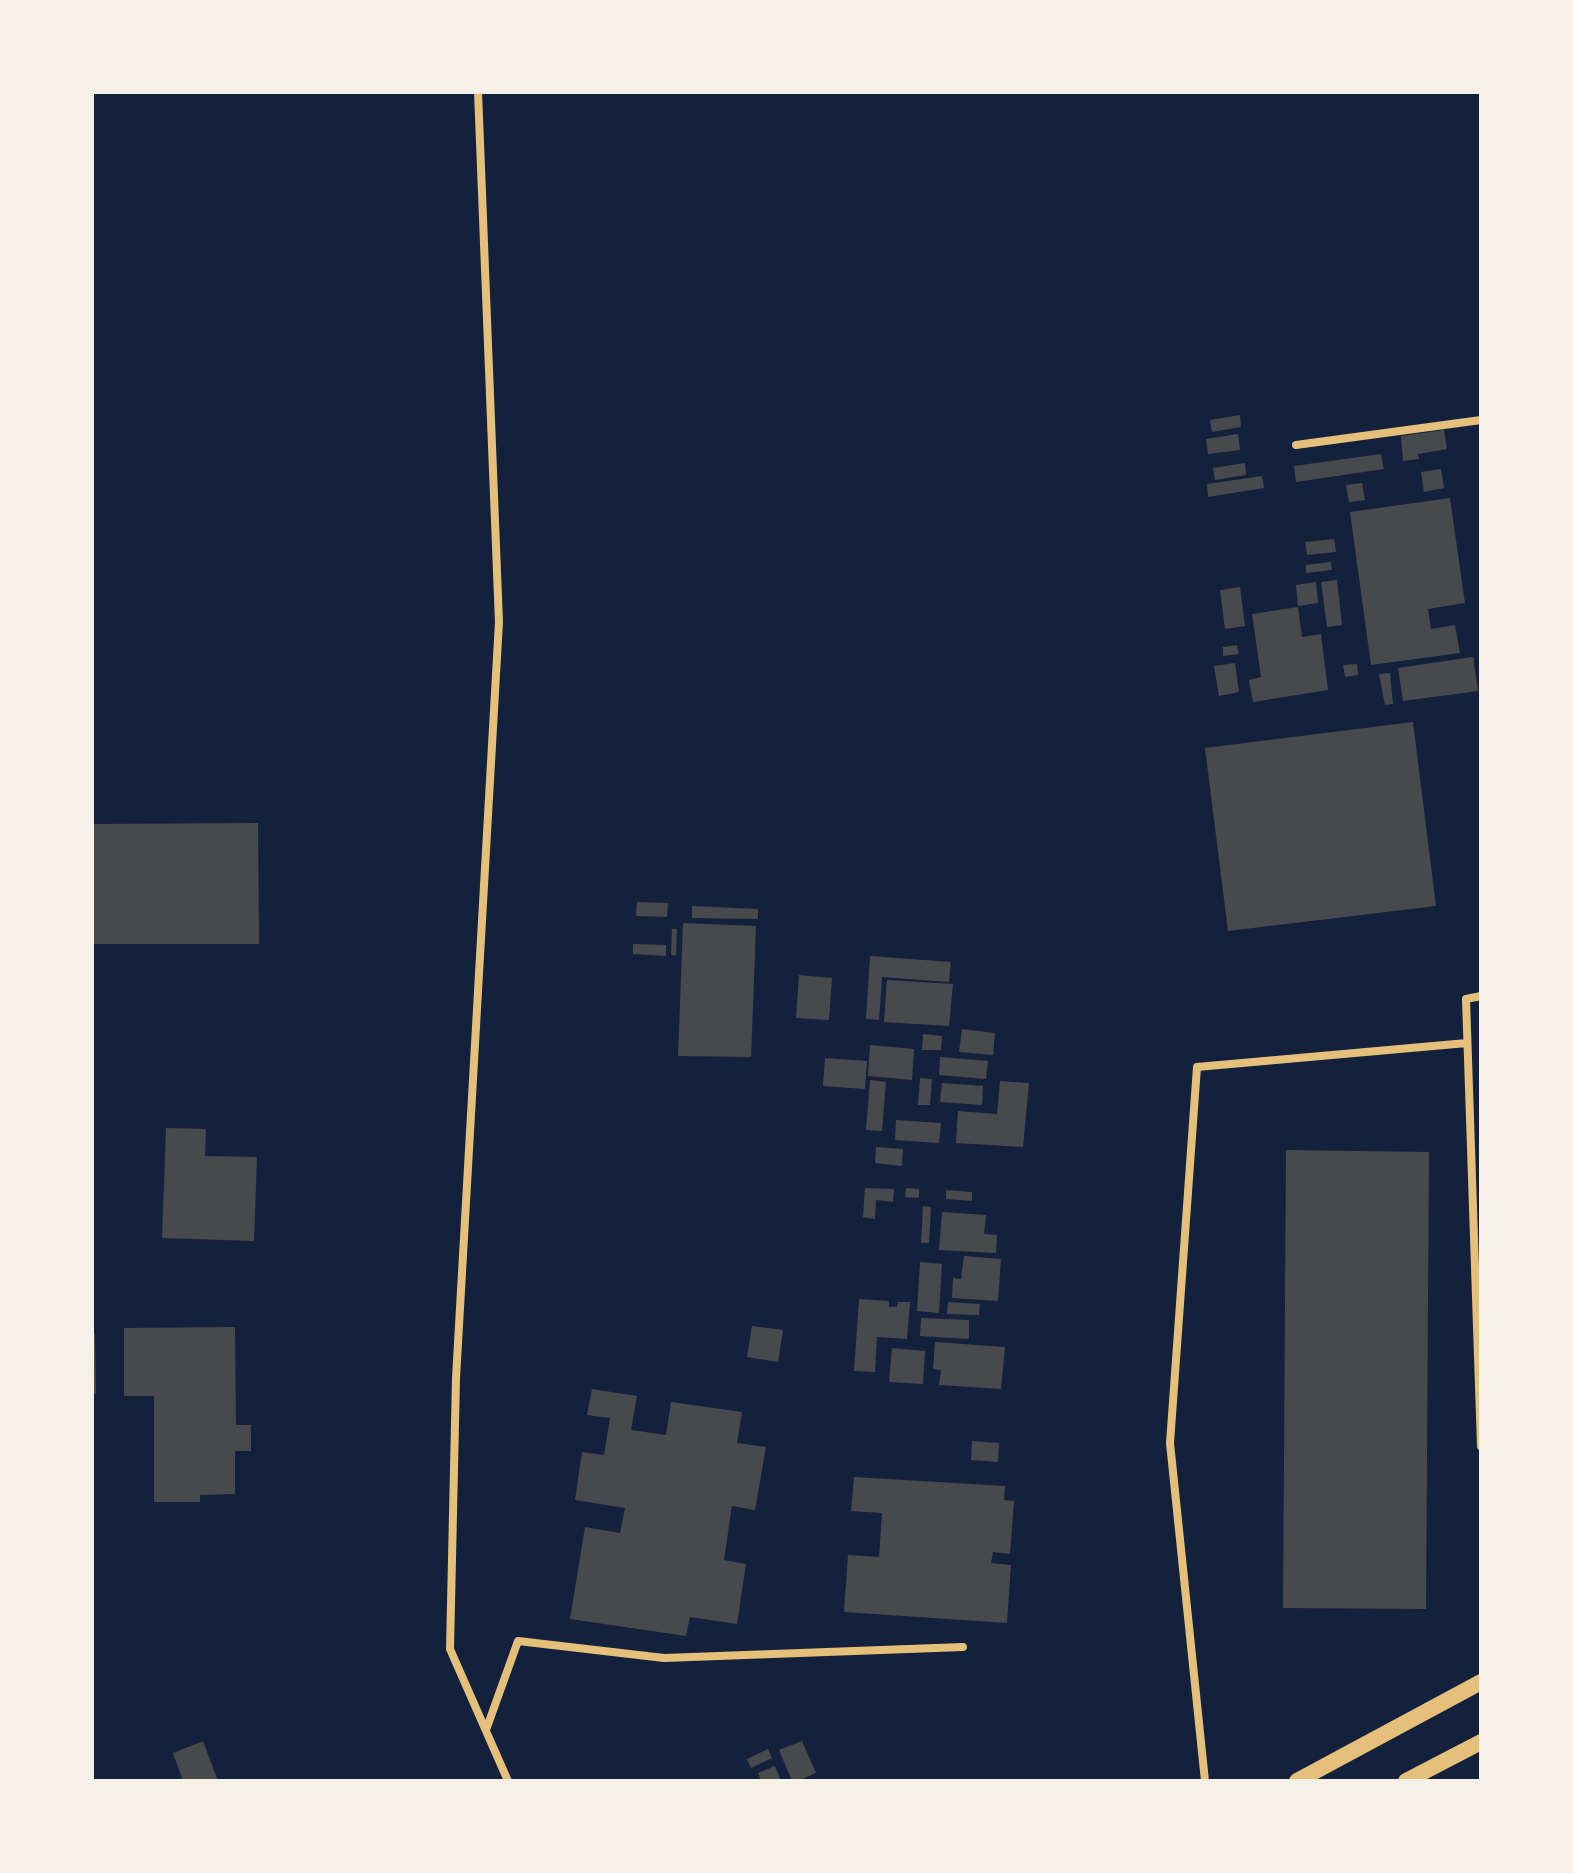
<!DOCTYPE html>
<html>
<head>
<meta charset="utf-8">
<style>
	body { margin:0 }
	#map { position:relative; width:1573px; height:1873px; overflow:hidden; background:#14213d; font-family:Raleway,sans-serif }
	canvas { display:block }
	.frame { position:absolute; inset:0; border:94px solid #f6f1e7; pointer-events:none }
</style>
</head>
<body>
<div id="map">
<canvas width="1573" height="1873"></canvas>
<div class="frame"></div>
</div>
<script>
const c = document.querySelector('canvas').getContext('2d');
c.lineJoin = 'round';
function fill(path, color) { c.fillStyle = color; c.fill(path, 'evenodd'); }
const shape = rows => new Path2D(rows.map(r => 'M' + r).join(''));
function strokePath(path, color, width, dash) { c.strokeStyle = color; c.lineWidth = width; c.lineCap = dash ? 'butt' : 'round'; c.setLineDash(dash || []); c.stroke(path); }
const building = shape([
	[1240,415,1241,427,1212,432,1210,420],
	[1444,430,1447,449,1418,454,1419,459,1403,461,1401,436],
	[1238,434,1240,450,1208,454,1206,439],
	[1381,454,1384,469,1296,482,1294,466],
	[1245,463,1246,475,1215,480,1213,468],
	[1441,469,1444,488,1424,492,1421,472],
	[1262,476,1264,488,1208,497,1207,484],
	[1362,483,1365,500,1349,502,1346,485],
	[1450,498,1465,603,1428,609,1431,629,1455,625,1460,653,1371,665,1350,512],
	[1334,539,1336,552,1307,555,1305,542],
	[1331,562,1332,570,1306,573,1306,565],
	[1337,580,1342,625,1327,627,1321,582],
	[1316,582,1318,603,1298,606,1296,585],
	[1240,587,1245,626,1225,629,1220,590],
	[1298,607,1302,637,1321,634,1328,690,1253,702,1249,680,1261,677,1252,614],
	[1237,645,1239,654,1223,656,1223,647],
	[1473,657,1478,691,1403,701,1398,668],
	[1235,663,1239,692,1219,696,1214,666],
	[1357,664,1358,675,1345,677,1343,665],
	[1390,673,1393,704,1385,705,1379,674],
	[1413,722,1436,906,1228,931,1205,748],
	[258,823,259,944,92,944,92,824],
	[637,902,668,903,667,917,636,916],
	[692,906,758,909,758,919,692,918],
	[683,923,756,926,751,1057,678,1056],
	[672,929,677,929,676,955,671,955],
	[633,944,666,945,666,956,633,954],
	[870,956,951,962,949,982,882,977,879,1020,866,1019],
	[799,975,832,978,829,1020,796,1018],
	[887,980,953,984,949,1026,884,1022],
	[962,1029,995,1033,993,1055,959,1052],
	[923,1034,942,1036,941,1050,922,1050],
	[870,1045,914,1049,912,1080,868,1076],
	[940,1057,988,1061,986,1079,939,1075],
	[825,1058,867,1061,865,1089,823,1086],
	[920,1078,932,1079,930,1105,918,1105],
	[870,1080,886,1082,882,1131,866,1130],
	[1000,1081,1029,1083,1023,1147,956,1143,958,1111,997,1114],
	[942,1083,983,1086,982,1105,940,1102],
	[896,1120,941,1123,939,1143,895,1140],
	[166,1128,206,1129,205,1156,257,1157,254,1241,162,1238],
	[876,1147,903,1149,902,1166,875,1163],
	[1286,1150,1429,1152,1426,1609,1283,1608],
	[865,1188,894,1189,893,1202,876,1200,875,1219,863,1217],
	[906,1188,919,1189,919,1198,905,1197],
	[946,1190,972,1192,972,1201,946,1199],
	[923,1206,931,1207,929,1243,921,1243],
	[942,1212,986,1215,984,1234,997,1235,996,1253,939,1250],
	[964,1256,1001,1259,998,1301,952,1298,953,1278,961,1279],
	[920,1262,942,1264,939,1313,917,1311],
	[859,1299,889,1301,889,1307,897,1307,898,1302,910,1302,907,1339,877,1337,875,1372,854,1371],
	[948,1302,980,1304,979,1315,947,1314],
	[921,1318,969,1320,969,1339,920,1336],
	[752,1326,783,1330,778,1362,747,1357],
	[235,1327,236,1425,251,1425,251,1451,235,1451,235,1494,200,1495,200,1502,154,1502,154,1396,124,1396,124,1328],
	[92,1334,95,1334,96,1394,92,1394],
	[935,1342,1005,1347,1001,1389,939,1385,941,1370,933,1369],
	[892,1348,925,1351,923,1384,889,1382],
	[592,1389,637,1396,631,1430,666,1435,671,1402,742,1412,737,1443,766,1447,755,1510,732,1506,724,1560,746,1564,737,1624,690,1617,686,1636,570,1619,585,1527,620,1533,625,1508,575,1500,582,1452,604,1455,610,1418,587,1415],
	[972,1441,999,1443,998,1462,971,1460],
	[854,1477,1005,1486,1004,1500,1014,1501,1010,1554,993,1552,991,1563,1011,1565,1007,1623,844,1612,848,1555,879,1557,882,1513,851,1511],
	[203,1741,218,1781,183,1781,173,1753],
	[802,1741,816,1773,798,1781,792,1781,779,1750],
	[768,1749,772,1758,751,1768,747,1759],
	[775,1766,781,1781,761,1781,758,1773]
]);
const minor = shape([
	[478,92,499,622,456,1378,450,1649,508,1781],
	[1296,445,1481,420],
	[1481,996,1466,999,1481,1446],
	[486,1730,518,1641,664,1658,963,1647],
	[1205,1781,1170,1443,1197,1067,1467,1043]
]);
const secondary = shape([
	[1297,1781,1481,1682],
	[1406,1781,1481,1742]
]);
fill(building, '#48494c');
strokePath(minor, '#e5c07b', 8);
strokePath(secondary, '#e5c07b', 16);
</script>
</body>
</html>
